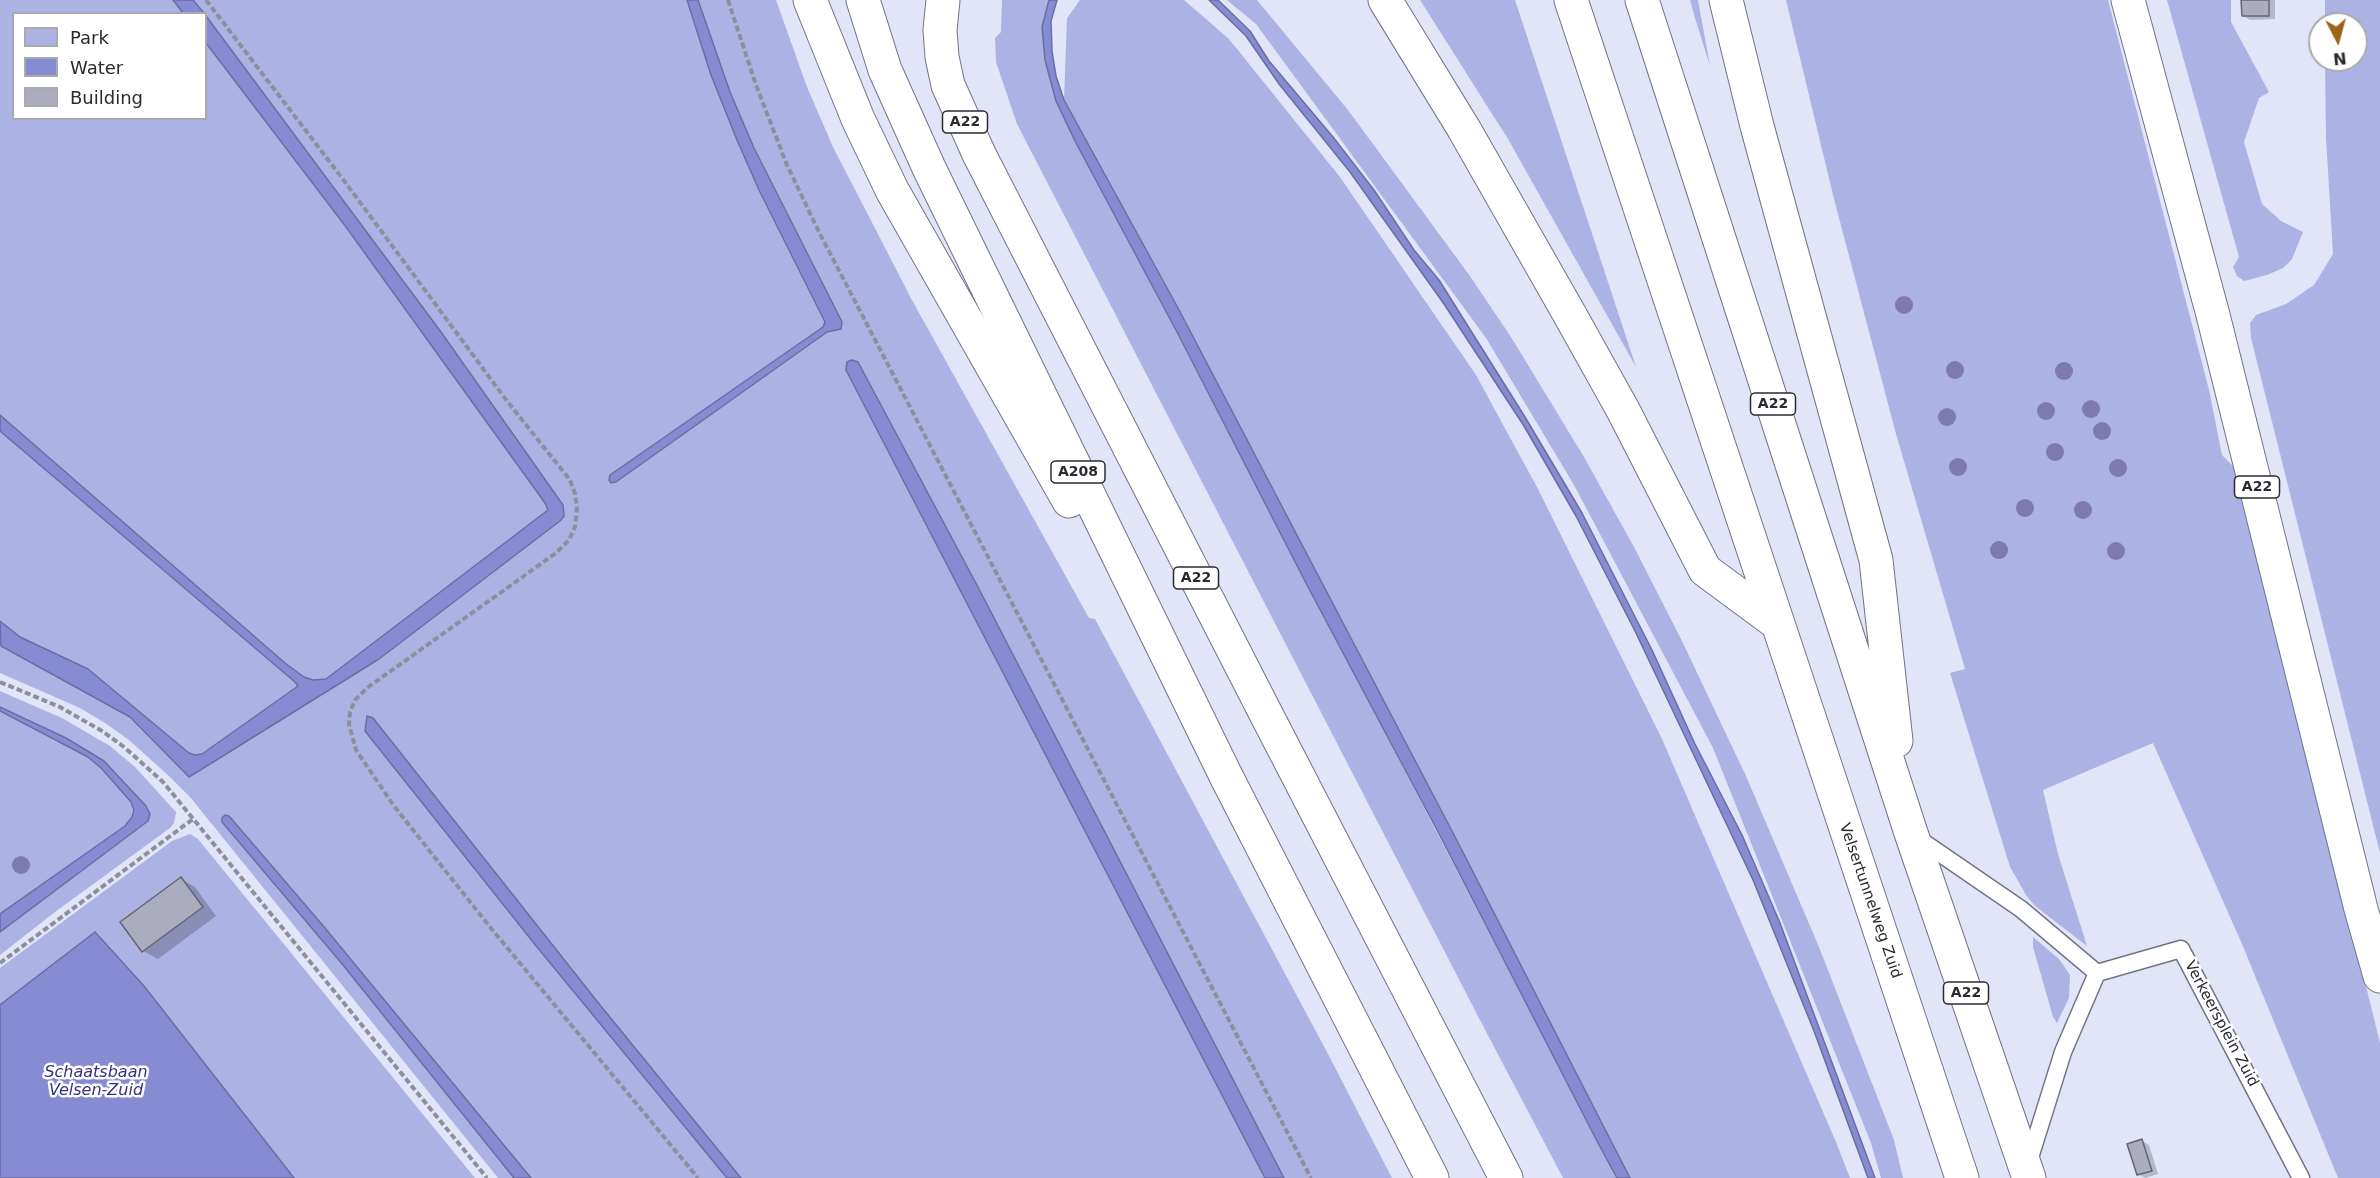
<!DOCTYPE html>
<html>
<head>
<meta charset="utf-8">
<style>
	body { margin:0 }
	#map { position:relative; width:2380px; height:1178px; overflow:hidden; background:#e2e5f8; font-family:"DejaVu Sans",sans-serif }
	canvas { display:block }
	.legend { position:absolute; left:12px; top:12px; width:195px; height:108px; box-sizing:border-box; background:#fff; border:2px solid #aaaaad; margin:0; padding:8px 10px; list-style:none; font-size:18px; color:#2a2a31 }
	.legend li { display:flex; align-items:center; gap:12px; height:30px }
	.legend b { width:30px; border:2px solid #aaaaad }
	.north { position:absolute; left:2308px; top:12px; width:60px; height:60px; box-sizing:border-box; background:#fff; border:2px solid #aaaaad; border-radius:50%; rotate:174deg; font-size:16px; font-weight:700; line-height:24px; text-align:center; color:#2a2a31 }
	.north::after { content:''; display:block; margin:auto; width:21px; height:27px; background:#99651b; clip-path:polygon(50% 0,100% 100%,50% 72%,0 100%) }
</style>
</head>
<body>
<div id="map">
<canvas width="2380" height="1178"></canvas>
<ul class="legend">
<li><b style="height:16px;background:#adb2e5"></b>Park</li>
<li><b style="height:16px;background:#878bd2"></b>Water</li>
<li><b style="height:16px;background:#abadbf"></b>Building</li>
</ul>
<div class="north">N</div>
</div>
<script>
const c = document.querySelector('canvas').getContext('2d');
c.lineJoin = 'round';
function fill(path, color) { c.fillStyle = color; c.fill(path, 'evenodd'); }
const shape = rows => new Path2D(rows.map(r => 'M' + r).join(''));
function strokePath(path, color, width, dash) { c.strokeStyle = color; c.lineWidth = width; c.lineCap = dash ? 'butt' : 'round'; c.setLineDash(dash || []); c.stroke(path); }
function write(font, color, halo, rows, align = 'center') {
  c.font = font + ' "DejaVu Sans",sans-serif'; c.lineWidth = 5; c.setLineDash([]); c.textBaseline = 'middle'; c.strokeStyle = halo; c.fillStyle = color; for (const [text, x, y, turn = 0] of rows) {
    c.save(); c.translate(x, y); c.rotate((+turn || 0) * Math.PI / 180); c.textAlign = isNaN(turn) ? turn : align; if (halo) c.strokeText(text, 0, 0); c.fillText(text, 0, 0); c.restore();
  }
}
const green = shape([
	[0,0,776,0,807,87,833,147,913,302,1089,618,1095,619,1327,1052,1392,1178,498,1178,190,797,170,777,129,740,105,723,80,708,0,673],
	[14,14,206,14,206,118,14,118],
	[1002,0,1049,0,1042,27,1059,107,1617,1178,1563,1178,1481,1022,1017,124,996,62,995,38,1001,32],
	[1080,0,1184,0,1229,39,1340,177,1476,375,1538,489,1662,739,1836,1142,1850,1178,1630,1178,1452,831,1178,308,1064,100,1067,18],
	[1227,0,1257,0,1348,110,1470,276,1511,337,1584,457,1634,547,1682,641,1746,776,1819,947,1894,1140,1903,1178,1881,1178,1871,1143,1713,748,1574,485,1486,338,1256,24],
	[1420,0,1515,0,1636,367,1508,139],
	[1690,0,1698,0,1710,66,1695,18],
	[1786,0,2108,0,2209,390,2222,455,2233,466,2290,678,2380,1043,2380,1178,2338,1178,2242,944,2153,743,2043,790,2058,854,2087,946,2035,906,2026,895,2010,867,1950,673,1965,669,1896,434,1834,199],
	[2167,0,2231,0,2231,22,2269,92,2259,98,2244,142,2262,204,2281,221,2303,232,2292,259,2283,268,2267,275,2244,281,2237,276,2233,267,2239,257],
	[2325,0,2380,0,2380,853,2251,338,2250,323,2256,315,2286,304,2314,285,2333,254,2326,138,2325,60,2356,60,2356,24,2325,24],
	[0,691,62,718,110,746,135,767,176,812,174,823,170,828,55,912,0,955],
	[190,834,198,839,475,1178,0,1178,0,968,172,841],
	[2033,937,2059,959,2070,975,2069,998,2057,1023,2053,1017,2033,947]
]);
const water = shape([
	[173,0,193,0,204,13,183,13,173,0],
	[687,0,698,0,730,92,754,148,842,322,841,329,827,332,616,482,611,483,609,480,610,475,823,327,825,322,759,190,737,140,711,75,687,0],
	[1049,0,1057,0,1051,21,1052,51,1056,76,1064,100,1178,308,1452,831,1630,1178,1617,1178,1598,1143,1436,828,1307,585,1178,334,1075,141,1056,101,1045,60,1042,27,1049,0],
	[1209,0,1218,0,1250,31,1269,61,1333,137,1374,190,1414,250,1439,280,1525,417,1582,513,1652,650,1695,744,1742,835,1780,923,1875,1178,1868,1178,1814,1031,1753,880,1635,631,1576,516,1524,426,1444,304,1350,172,1279,84,1246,36,1209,0],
	[206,16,441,332,563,505,564,516,560,521,379,659,189,777,130,717,1,646,0,621,20,637,88,669,189,753,195,755,202,754,298,686,295,682,0,431,0,415,285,663,304,677,313,680,326,679,548,510,545,503,346,227,206,43,206,16],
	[852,360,858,362,979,589,1284,1178,1265,1178,846,370,847,362,852,360],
	[0,707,66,738,104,761,146,806,150,814,148,821,0,932,0,914,125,826,132,817,134,810,131,802,102,769,88,757,0,711,0,707],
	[367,716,373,718,600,1005,741,1178,727,1178,537,947,365,731,367,716],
	[225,815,229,816,325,928,531,1178,514,1178,343,965,222,822,222,818,225,815],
	[95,932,144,986,294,1178,0,1178,0,1005,95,932]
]);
const shadow = shape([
	[2243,0,2275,0,2275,19,2250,20,2243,16],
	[181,879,195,887,216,916,158,959,143,951],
	[2142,1141,2149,1145,2158,1174,2145,1178,2138,1174]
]);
const building = shape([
	[2241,0,2269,0,2269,16,2242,16,2241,0],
	[181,877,203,907,142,952,120,922,181,877],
	[2142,1139,2152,1171,2137,1175,2127,1144,2142,1139]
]);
const path = shape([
	[206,0,342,178,507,401,570,480,575,494,577,508,575,527,569,540,556,553,367,688,355,700,350,712,349,724,356,750,394,806,490,927,698,1178],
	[728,0,756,85,787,165,819,232,1311,1178],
	[0,682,60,707,102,731,124,747,163,782,487,1178],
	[0,963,193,819]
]);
const service = shape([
	[1916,837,2021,909,2097,973,2063,1052,2028,1164],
	[2097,973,2181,949,2301,1178]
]);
const motorway = shape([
	[810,0,858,119,892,190,1069,501],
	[863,0,885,70,929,168,1226,776,1432,1178],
	[943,0,940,30,942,57,948,85,979,154,1264,710,1506,1178],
	[1385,0,1464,129,1570,315,1623,410,1705,570,1778,624],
	[1571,0,1962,1178],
	[1642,0,1911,833,2029,1178],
	[1726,0,1757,126,1876,560,1896,741],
	[2128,0,2213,315,2361,909,2380,976]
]);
const trees = [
	[1904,305],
	[1955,370],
	[2064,371],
	[2091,409],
	[2046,411],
	[1947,417],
	[2102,431],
	[2055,452],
	[1958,467],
	[2118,468],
	[2025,508],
	[2083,510],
	[1999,550],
	[2116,551],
	[21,865]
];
const shields = [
	[965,122,45],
	[1773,404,45],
	[1078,472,54],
	[2257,487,45],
	[1196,578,45],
	[1966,993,45]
];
const shieldNames = [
	["A22",965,122],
	["A22",1773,404],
	["A208",1078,472],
	["A22",2257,487],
	["A22",1196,578],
	["A22",1966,993]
];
const streetNames = [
	["Velsertunnelweg Zuid",1870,901,71],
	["Verkeersplein Zuid",2221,1024,62]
];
const waterNames = [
	["Schaatsbaan",96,1073],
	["Velsen-Zuid",96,1091]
];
fill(green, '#adb2e5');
fill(water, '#878bd2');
strokePath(water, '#6b6ea2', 1.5);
fill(shadow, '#0003');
fill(building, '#abadbf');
strokePath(building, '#636575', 1.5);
strokePath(service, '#727485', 19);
strokePath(motorway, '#727485', 35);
strokePath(path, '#8d8f9c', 4, [6, 3]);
strokePath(service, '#fff', 16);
strokePath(motorway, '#fff', 33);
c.fillStyle = '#7e7ab0';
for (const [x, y] of trees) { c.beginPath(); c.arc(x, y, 9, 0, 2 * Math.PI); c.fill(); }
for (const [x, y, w] of shields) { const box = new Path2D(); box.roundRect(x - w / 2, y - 11, w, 22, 4.5); c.fillStyle = '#fff'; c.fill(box); strokePath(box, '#2a2a31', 1.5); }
write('bold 14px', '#2a2a31', null, shieldNames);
write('15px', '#2a2a31', '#fff', streetNames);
write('italic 16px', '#373184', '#fff', waterNames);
</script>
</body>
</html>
